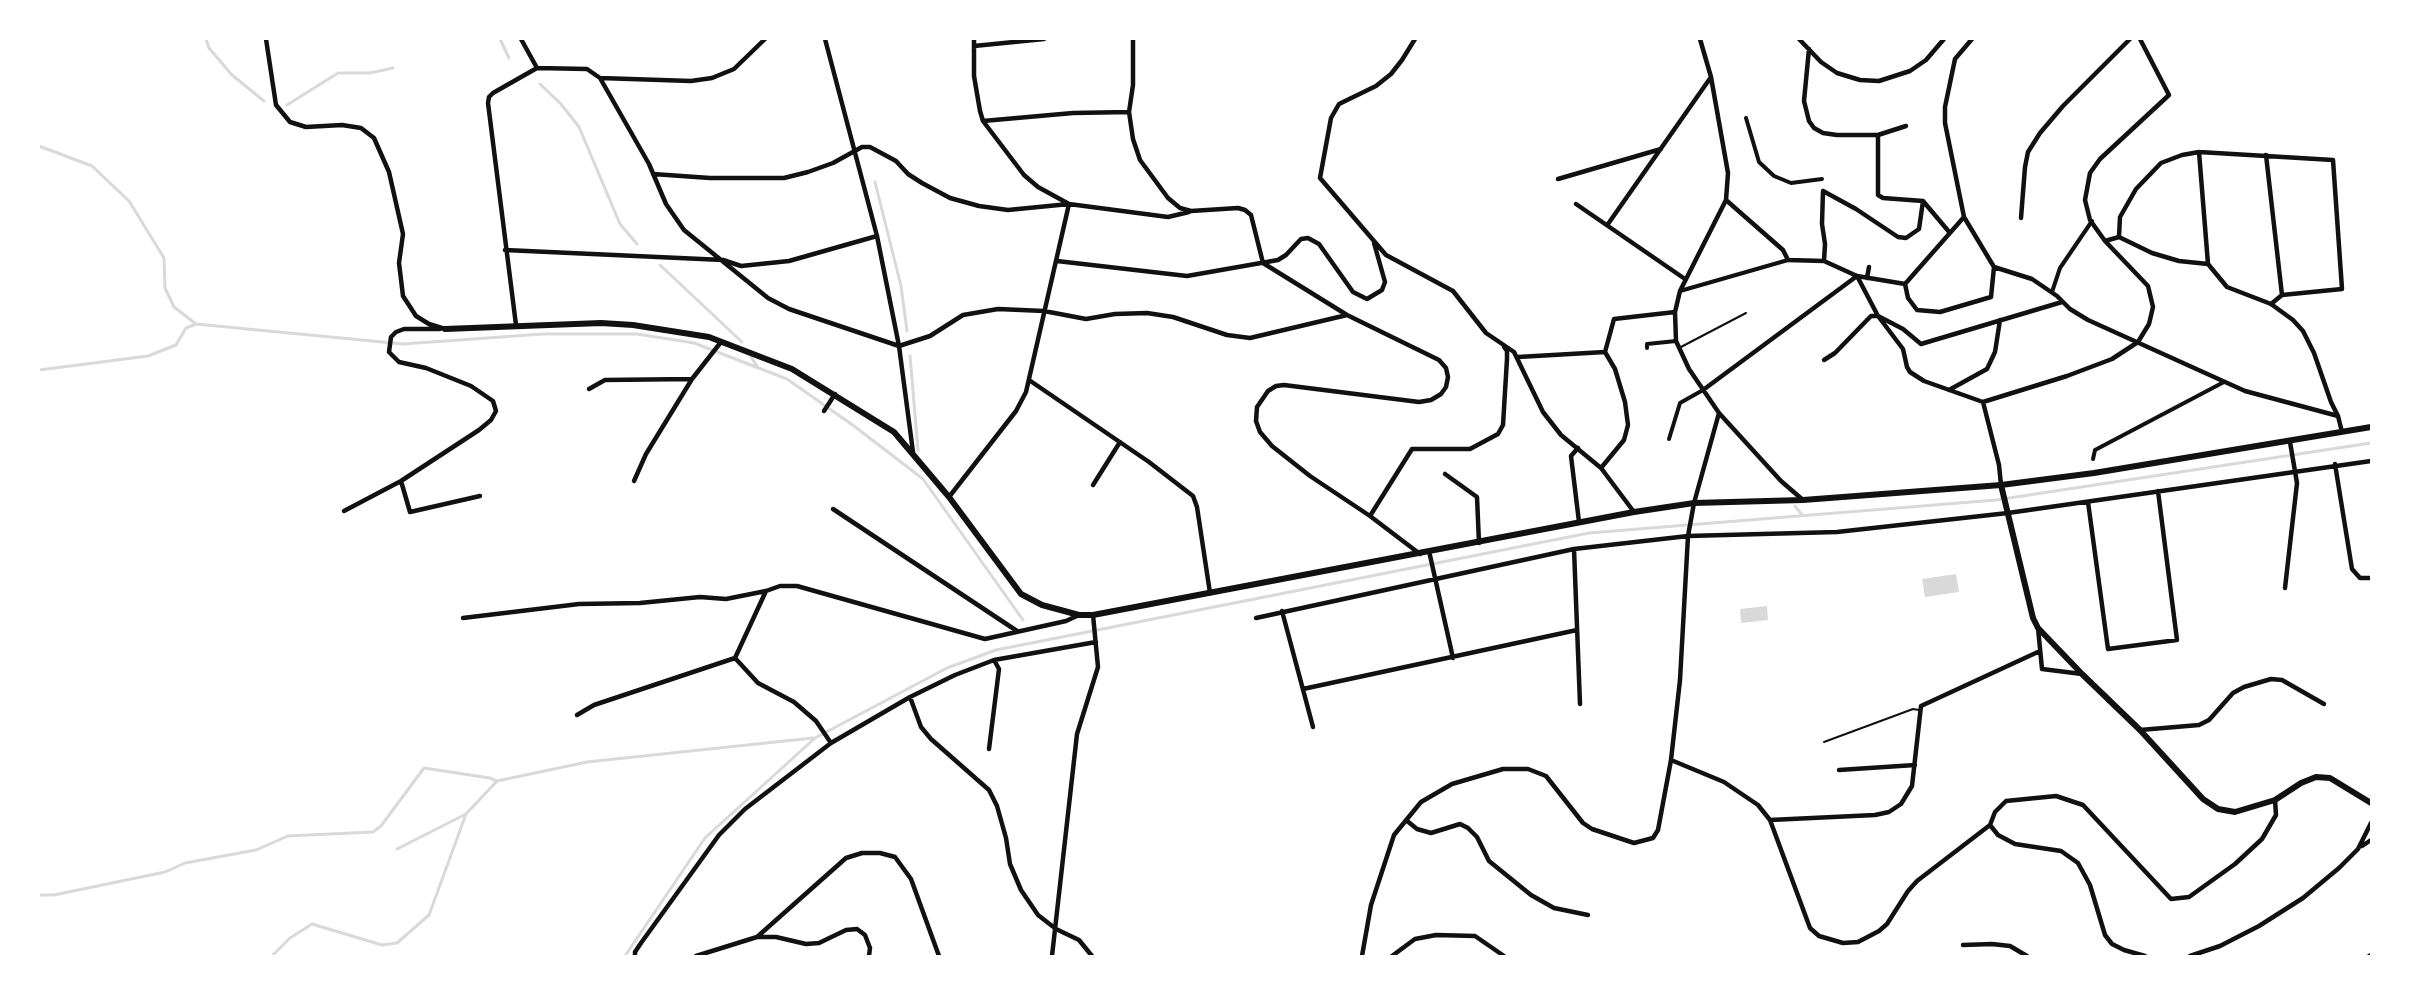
<!DOCTYPE html>
<html>
<head>
<meta charset="utf-8">
<style>
	body { margin:0 }
	#map { position:relative; width:2410px; height:995px; overflow:hidden; background:#fff; font-family:"Space Grotesk",sans-serif }
	canvas { display:block }
	.frame { position:absolute; inset:0; border:40px solid #fff; pointer-events:none }
</style>
</head>
<body>
<div id="map">
<canvas width="2410" height="995"></canvas>
<div class="frame"></div>
</div>
<script>
const c = document.querySelector('canvas').getContext('2d');
c.lineJoin = 'round';
function fill(path, color) { c.fillStyle = color; c.fill(path, 'evenodd'); }
const shape = rows => new Path2D(rows.map(r => 'M' + r).join(''));
function strokePath(path, color, width, dash) { c.strokeStyle = color; c.lineWidth = width; c.lineCap = dash ? 'butt' : 'round'; c.setLineDash(dash || []); c.stroke(path); }
const water = shape([
	[1956,574,1959,592,1925,597,1922,579],
	[1767,606,1768,620,1741,623,1740,609]
]);
const stream = shape([
	[206,39,209,48,232,75,264,101],
	[500,39,509,58],
	[540,84,561,104,579,127,620,224,637,244],
	[287,105,338,73,370,73,393,68],
	[39,146,92,166,129,201,164,258,165,288,174,307,196,324],
	[875,182,901,286,907,331],
	[660,265,742,342],
	[910,356,918,450],
	[751,357,757,366],
	[39,370,148,356,176,345,186,328,196,324,403,344,543,334,637,334,694,343,787,379,854,426,923,479,1023,620],
	[1795,506,1802,515],
	[397,849,466,814,497,781,587,762,813,738],
	[39,895,54,895,165,872,185,863,256,850,288,836,373,832,381,826,424,768,490,778,497,781],
	[272,956,290,938,312,924,382,945,397,943,429,915,466,814],
	[625,956,705,838,815,738,947,668,996,650,1589,533,1996,500,2371,443]
]);
const service = shape([
	[1679,348,1746,313],
	[1824,742,1913,709,1919,710]
]);
const pedestrian = shape([
	[1746,118,1759,162,1774,176,1791,183,1822,179],
	[1680,291,1788,260],
	[2052,292,2060,268,2092,221],
	[1647,348,1647,344,1676,341],
	[1669,439,1680,403,1703,390],
	[2093,459,2095,450,2224,382]
]);
const minor = shape([
	[266,39,276,105,290,122,306,127,342,125,361,128,374,138,389,172,403,234,399,263,403,296,416,316,429,324,445,329],
	[521,39,537,68],
	[825,39,877,236,899,346,913,452],
	[1133,39,1133,85,1129,112,1133,139,1140,160,1168,198,1180,208,1191,211,1238,208,1245,210,1251,215,1263,263,1347,315,1439,360,1446,368,1448,377,1446,387,1441,394,1431,400,1419,402,1284,385,1276,386,1268,391,1257,407,1256,421,1260,432,1272,446,1310,476,1370,516,1420,554],
	[1415,39,1402,60,1391,74,1376,86,1339,104,1331,118,1320,178,1386,255,1453,291,1486,333,1514,352,1543,412,1561,435,1601,468,1634,512],
	[1700,39,1711,77,1728,173,1726,200,1680,291,1675,312,1676,341,1689,369,1719,413,1781,481,1803,500],
	[1799,39,1821,62,1837,73,1860,80,1879,81,1910,71,1926,60,1944,39],
	[1972,39,1955,59,1945,107,1945,123,1964,217,1994,267],
	[974,46,1044,39],
	[1809,49,1804,101,1809,121,1814,128,1823,133,1837,135,1878,135,1906,126],
	[600,78,691,81,712,78,734,69,765,39],
	[983,121,1073,113,1129,112],
	[1878,135,1878,195,1883,198,1923,201,1950,233],
	[2199,152,2208,264],
	[2266,155,2282,295],
	[653,174,710,178,784,178,808,172,833,163,862,147,870,147,896,161,908,174,922,183,950,198,979,206,1008,210,1069,204,1168,217,1189,212],
	[1558,179,1661,149],
	[1823,191,1856,209,1898,237,1906,238,1919,229,1923,201],
	[1823,191,1822,224,1825,244,1824,261],
	[1726,200,1783,250,1788,260,1824,261,1857,276,1905,284],
	[1576,204,1685,279],
	[2021,218,2025,167,2028,152,2040,133,2063,106,2130,39],
	[1608,224,1711,77],
	[2119,237,2120,217,2136,189,2161,163,2182,155,2199,152,2333,160,2342,289,2282,295,2271,304],
	[2105,241,2119,237,2152,253,2179,261,2208,264,2227,287,2271,304,2293,320,2303,331,2314,353,2331,402,2338,416,2342,432],
	[505,250,723,260,741,266,789,261,877,236],
	[1057,261,1187,276,1278,260,1286,255,1301,239,1308,238,1319,244,1353,292,1367,299,1382,290,1385,282,1374,243],
	[1994,267,2032,279,2057,296,2070,309,2088,320,2245,391,2338,416],
	[1857,276,1878,316,1903,349,1907,367,1910,372,1924,381,1983,402,2067,376,2112,359,2138,342,2149,324,2153,307,2148,286,2105,241,2090,220,2085,200,2090,173,2100,159,2169,95,2140,39],
	[1867,278,1869,267],
	[1905,284,1908,298,1917,310,1940,312,1991,297,1994,267],
	[1905,284,1964,217],
	[516,325,488,103,489,97,493,93,537,68,587,69,600,78,649,164,666,204,684,230,768,298,789,309,899,346,930,336,963,315,998,309,1044,311,1086,319,1115,314,1147,313,1173,317,1227,335,1250,338,1347,315],
	[1518,357,1605,352,1614,319,1675,312],
	[1824,360,1835,353,1871,316,1878,316,1903,329,1921,344,2062,302],
	[1029,380,1149,462,1193,496,1197,507,1210,593],
	[589,389,605,380,692,379],
	[1703,390,1857,276],
	[1949,390,1987,369,1995,352,2000,320],
	[1983,402,1999,465,2001,485],
	[824,411,835,394],
	[1578,448,1571,456,1579,522],
	[2335,464,2352,569,2360,578,2371,578],
	[1601,468,1624,440,1628,425,1625,402,1615,369,1605,352],
	[1445,474,1477,497,1479,543],
	[401,481,410,512,480,496],
	[634,481,646,454,692,379,721,342],
	[1093,485,1120,442],
	[949,497,1016,411,1026,392,1069,204,1038,187,1024,175,983,121,980,111,974,76,974,39],
	[2088,502,2108,649,2177,640,2158,491],
	[833,509,1017,631],
	[344,511,401,481,479,430,491,420,496,411,493,401,471,386,426,368,399,362,389,352,391,337,396,332,404,329,440,329],
	[1370,516,1412,449,1470,449,1498,434,1503,425,1507,359,1507,351,1504,347],
	[1574,549,1580,704],
	[1429,551,1453,658],
	[2285,588,2297,483,2290,442],
	[766,591,735,658,758,683,794,702,816,721,831,743],
	[1282,611,1313,727],
	[463,618,579,604,640,603,700,597,726,599,766,591,780,586,797,586,985,639,1066,621,1079,615],
	[1256,618,1574,549,1688,536,1837,532,2008,513,2371,461],
	[2038,628,2042,669,2082,674],
	[1303,689,1577,630],
	[910,697,921,727,931,739,989,790,997,806,1006,838,1010,864,1021,890,1038,915,1056,929,1079,940,1092,956],
	[577,715,594,705,735,658],
	[2140,730,2199,725,2209,720,2233,693,2244,687,2271,679,2282,680,2324,704],
	[989,749,999,669,994,660],
	[1671,760,1724,782,1758,805,1770,820,1810,928,1819,936,1843,943,1858,942,1879,931,1887,924,1908,891,1917,881,1990,825,1995,812,2006,801,2056,796,2083,805,2171,899,2189,897,2235,864,2262,839,2276,815,2275,800],
	[1839,770,1915,765],
	[1406,820,1417,829,1431,833,1460,824,1468,828,1477,837,1489,861,1531,895,1554,908,1588,915],
	[1770,820,1875,815,1889,812,1901,804,1912,786,1921,706,2040,651],
	[1990,825,1998,835,2015,844,2061,851,2078,863,2090,885,2105,935,2112,944,2124,950,2145,956],
	[2362,846,2371,840],
	[757,937,846,858,862,853,880,853,895,857,911,879,939,956],
	[1963,945,1992,944,2010,946,2027,956],
	[635,956,635,952,641,943,719,835,745,809,831,743,910,697,955,675,994,660,1096,642],
	[696,956,757,937,776,937,806,944,819,943,846,930,857,929,865,935,870,948,869,956],
	[1052,956,1077,734,1098,667,1093,615],
	[1362,956,1371,905,1394,835,1421,802,1452,784,1503,769,1528,769,1546,776,1583,823,1592,829,1634,843,1653,838,1658,830,1671,760,1680,680,1688,536,1694,503,1719,413],
	[1392,956,1415,939,1436,935,1475,936,1504,956],
	[2190,956,2220,946,2259,926,2303,898,2339,868,2358,849,2371,823],
	[2369,956,2371,955]
]);
const tertiary = shape([
	[445,329,601,323,633,325,709,337,792,369,894,432,949,497,1021,594,1042,605,1079,615,1093,615,1634,512,1694,503,1803,500,2001,485,2094,473,2371,427],
	[2001,485,2033,618,2038,628,2082,674,2140,730,2203,799,2218,809,2235,812,2275,800,2301,783,2316,777,2330,778,2371,803]
]);
fill(water, '#d9d9d9');
strokePath(stream, '#d9d9d9', 3);
strokePath(service, '#111', 2);
strokePath(pedestrian, '#111', 4);
strokePath(minor, '#111', 4.5);
strokePath(tertiary, '#111', 6);
</script>
</body>
</html>
